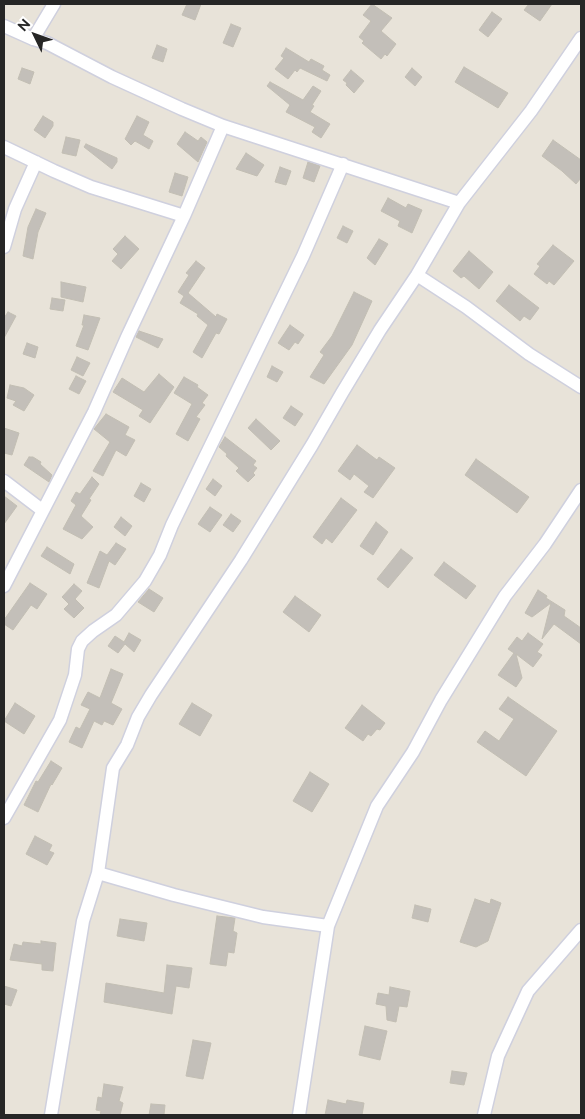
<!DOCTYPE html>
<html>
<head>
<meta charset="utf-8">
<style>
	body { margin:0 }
	#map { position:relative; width:585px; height:1119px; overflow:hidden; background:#e8e3d9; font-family:Raleway,sans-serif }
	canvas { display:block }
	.frame { position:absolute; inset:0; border:5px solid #262626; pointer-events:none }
	.north { position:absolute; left:10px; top:10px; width:50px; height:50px; -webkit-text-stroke:4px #fff; paint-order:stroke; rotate:312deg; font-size:14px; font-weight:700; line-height:20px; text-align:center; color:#262626 }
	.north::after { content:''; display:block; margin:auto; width:18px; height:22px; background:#262626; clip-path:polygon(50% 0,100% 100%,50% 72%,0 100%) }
</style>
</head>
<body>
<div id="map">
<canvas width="585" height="1119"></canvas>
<div class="frame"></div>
<div class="north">N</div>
</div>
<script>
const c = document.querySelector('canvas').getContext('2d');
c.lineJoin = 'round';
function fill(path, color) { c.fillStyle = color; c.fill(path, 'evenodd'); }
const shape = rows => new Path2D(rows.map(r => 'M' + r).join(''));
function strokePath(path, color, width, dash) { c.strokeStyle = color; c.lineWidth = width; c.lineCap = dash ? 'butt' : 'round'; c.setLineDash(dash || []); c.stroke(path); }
const building = shape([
	[187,4,201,4,195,20,182,15,187,4],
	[372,4,392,18,381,31,396,44,387,56,385,54,381,59,362,43,364,41,359,37,371,21,363,15,372,4],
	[529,4,552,4,540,21,524,10,529,4],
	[492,12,502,19,488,37,479,30,492,12],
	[231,24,241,28,233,47,223,43,231,24],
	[157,45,167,49,163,62,152,58,157,45],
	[286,48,309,62,311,59,324,66,322,70,330,75,327,81,300,68,297,72,295,70,288,79,275,69,284,58,281,56,286,48],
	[464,67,508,93,498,108,455,82,464,67],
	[22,68,34,72,30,84,18,79,22,68],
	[412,68,422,77,415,86,405,77,412,68],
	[351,70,364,81,354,93,346,85,347,83,343,80,351,70],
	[270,82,303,100,313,86,321,91,312,105,314,106,310,112,330,124,321,138,312,132,315,127,286,112,290,105,267,86,270,82],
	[43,116,53,122,53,126,45,138,34,130,43,116],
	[137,116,149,122,143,135,153,141,149,149,135,141,131,145,125,139,137,116],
	[185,132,198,141,201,137,207,142,198,162,177,144,185,132],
	[66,137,80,140,76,156,62,153,66,137],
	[553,140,581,160,581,178,576,184,562,171,542,156,553,140],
	[86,144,117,158,117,162,112,169,84,147,86,144],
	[246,153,264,165,257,176,236,169,246,153],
	[308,162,320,166,314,182,303,178,308,162],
	[280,167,291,171,286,185,275,182,280,167],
	[175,173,188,177,182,196,169,192,175,173],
	[388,198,406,208,408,204,422,210,412,233,398,226,400,221,381,211,388,198],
	[36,209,46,213,38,232,33,259,23,256,28,227,36,209],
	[343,226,353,231,347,243,337,238,343,226],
	[125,236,139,249,121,269,112,261,118,254,113,249,125,236],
	[379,239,388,244,375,265,367,258,379,239],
	[553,245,574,261,554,285,549,281,547,284,534,274,540,266,537,264,553,245],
	[469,251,493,272,479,289,464,276,461,278,453,271,469,251],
	[196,261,205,268,188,293,216,317,217,314,227,319,219,334,216,333,202,358,193,352,208,325,197,316,198,314,180,303,184,296,178,292,189,275,186,273,196,261],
	[61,282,86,287,83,302,61,297,61,282],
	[509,285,539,308,530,320,524,316,520,321,496,301,509,285],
	[354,292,372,301,352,345,324,384,310,377,324,355,320,352,332,336,354,292],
	[52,298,65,300,63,311,50,309,52,298],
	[8,312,16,316,4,338,4,318,8,312],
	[84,315,100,318,88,350,76,346,84,325,82,325,84,315],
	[290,325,304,335,298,344,295,342,289,350,278,343,290,325],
	[139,331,163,339,158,348,136,337,139,331],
	[27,343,38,347,35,358,23,354,27,343],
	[77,357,90,363,83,376,71,370,77,357],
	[272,366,283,372,277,382,267,377,272,366],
	[159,374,174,387,150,423,139,416,143,410,113,392,122,378,144,392,159,374],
	[76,376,86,381,79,394,69,389,76,376],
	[184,377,198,385,197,387,208,395,202,403,205,405,196,417,200,419,188,441,176,434,192,404,174,393,184,377],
	[10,385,24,388,34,395,24,411,13,405,16,401,7,398,10,385],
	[291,406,303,414,295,426,283,418,291,406],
	[106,414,129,427,125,435,135,440,126,456,116,450,103,476,93,471,110,442,94,429,106,414],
	[256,419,280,441,271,450,248,428,256,419],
	[4,428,19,433,12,455,4,453,4,428],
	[225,437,256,461,253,465,257,468,253,473,255,475,248,482,236,471,239,468,226,456,227,454,219,447,225,437],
	[357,445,377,460,379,457,395,468,373,498,364,492,369,486,354,474,350,480,338,471,357,445],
	[29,457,33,457,41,462,40,464,52,475,49,482,24,465,29,457],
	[476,459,529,497,517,513,465,475,476,459],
	[92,477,99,484,89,499,91,500,81,516,93,527,82,539,63,529,76,505,71,501,76,492,80,494,92,477],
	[213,479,222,486,215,496,206,489,213,479],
	[141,483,151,489,144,502,134,496,141,483],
	[4,496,17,506,4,524,4,496],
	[341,498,357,510,332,543,326,538,322,544,313,537,341,498],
	[210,507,222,515,210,532,198,524,210,507],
	[231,514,241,521,233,532,223,525,231,514],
	[121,517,132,526,125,536,114,527,121,517],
	[376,522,388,532,373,555,360,546,376,522],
	[116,543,126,549,115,565,109,561,99,588,87,583,100,551,107,555,116,543],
	[47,547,74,564,70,574,41,556,47,547],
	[401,549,413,558,388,588,377,579,401,549],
	[444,562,476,586,466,599,434,575,444,562],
	[30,583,47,594,37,609,31,605,13,630,4,624,4,620,30,583],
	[74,584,82,591,75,599,84,608,74,618,64,609,69,604,62,597,74,584],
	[149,589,163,598,154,612,138,602,149,589],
	[538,590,547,596,546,598,565,610,564,616,581,628,581,644,554,624,542,639,551,603,532,617,525,613,538,590],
	[295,596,321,615,309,632,283,612,295,596],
	[129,633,141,640,134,652,125,644,118,653,108,646,115,636,124,642,129,633],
	[528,633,543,644,537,652,542,655,533,667,516,654,522,678,516,687,498,675,514,653,508,649,517,637,522,641,528,633],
	[111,669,123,674,111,703,122,709,113,725,104,721,102,725,94,721,82,748,69,742,76,727,80,729,90,709,81,705,88,692,100,698,111,669],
	[508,697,557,731,526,776,477,742,485,731,499,741,514,719,499,709,508,697],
	[15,703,35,716,24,734,4,721,15,703],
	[192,703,212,715,200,736,179,724,192,703],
	[362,705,385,723,380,730,377,729,371,736,368,734,363,741,345,728,362,705],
	[51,761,62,768,52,785,51,784,38,812,24,805,36,781,38,782,51,761],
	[310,772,329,784,312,812,293,801,310,772],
	[35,836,52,845,49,851,54,853,47,865,26,854,35,836],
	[475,899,490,904,491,899,501,903,488,941,476,947,460,942,475,899],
	[415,905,431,909,428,922,412,918,415,905],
	[217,916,235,918,233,931,237,933,234,953,228,952,226,966,210,964,217,916],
	[120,919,147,923,144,941,117,936,120,919],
	[41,941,56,943,53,971,42,970,42,964,10,960,14,944,22,946,23,942,41,944,41,941],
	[167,965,192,968,189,988,176,986,172,1014,104,1002,106,983,164,993,167,965],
	[4,986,17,990,11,1006,4,1004,4,986],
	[390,987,410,991,407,1007,399,1006,396,1022,387,1020,386,1006,376,1004,378,993,389,995,390,987],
	[365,1026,387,1031,380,1060,359,1055,365,1026],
	[193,1040,211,1043,203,1079,186,1076,193,1040],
	[452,1071,467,1073,464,1085,450,1083,452,1071],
	[104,1084,123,1087,119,1101,123,1103,120,1115,100,1115,101,1111,96,1110,98,1097,102,1098,104,1084],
	[328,1100,346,1104,347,1100,364,1103,362,1115,325,1115,328,1100],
	[151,1104,165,1105,164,1115,149,1115,151,1104]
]);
const minor = shape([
	[4,26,33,39,47,43,112,77,182,109,223,126,459,203],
	[33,39,54,4],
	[4,147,54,171,91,187,184,216],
	[4,247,15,209,36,162],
	[417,275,466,307,529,354,581,387],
	[4,481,42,510],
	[4,586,94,412,128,335,184,216,223,126],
	[4,818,60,720,75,675,78,649,82,641,93,631,116,615,145,581,160,555,172,525,303,256,343,164],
	[98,873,174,895,263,917,328,926],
	[51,1115,83,921,98,873,113,768,127,745,138,717,151,695,241,560,312,445,342,393,380,330,417,275,459,203,531,111,581,38],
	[299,1115,328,926,377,806,413,752,441,700,505,596,545,544,581,490],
	[484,1115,498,1056,528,991,581,930]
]);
fill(building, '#c3bfb9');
strokePath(building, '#c2beb3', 1);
strokePath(minor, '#cfd0de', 15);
strokePath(minor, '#fff', 12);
</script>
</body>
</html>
